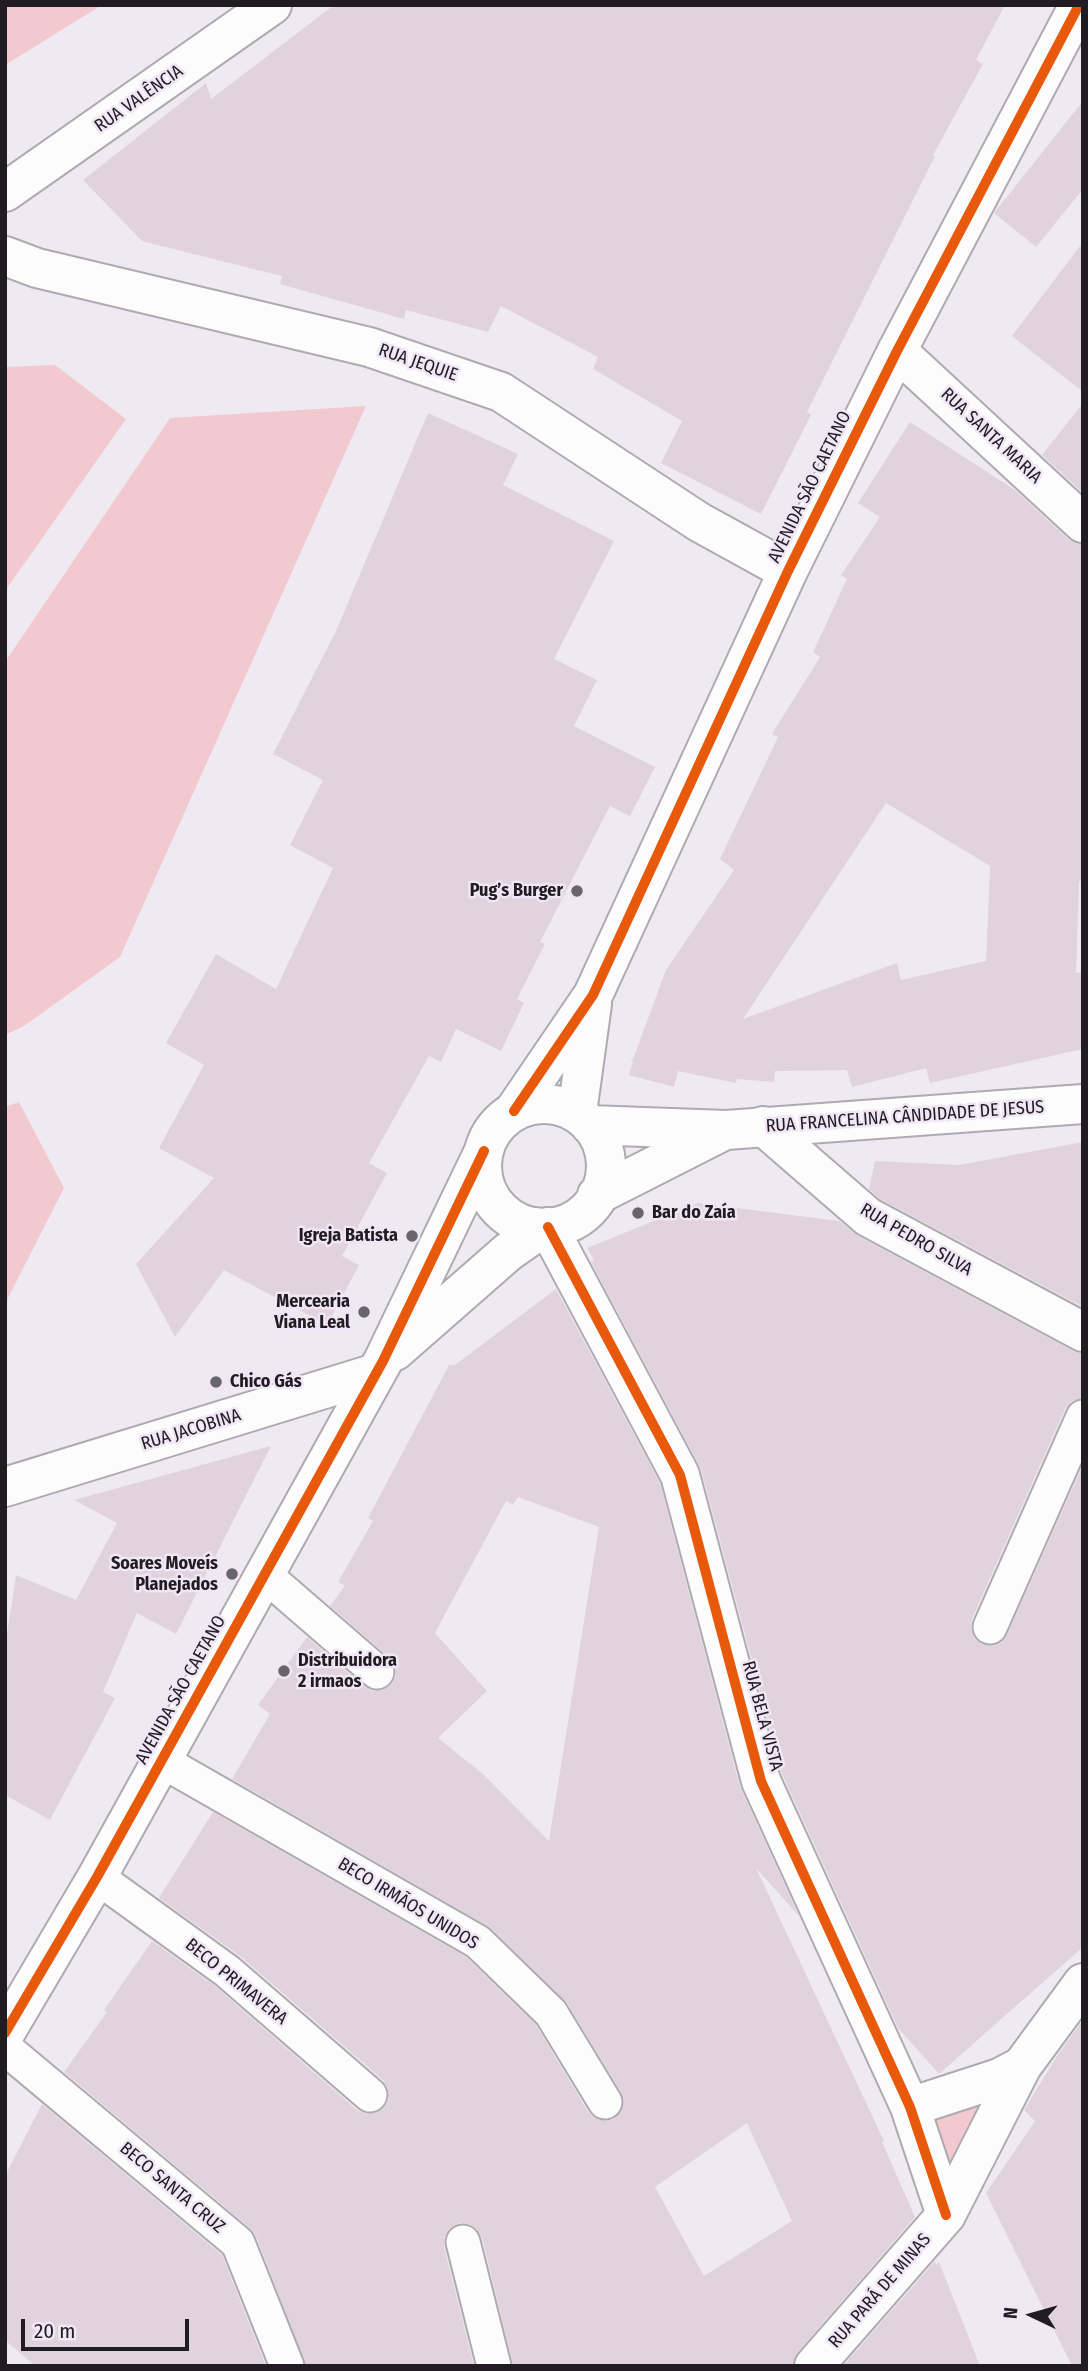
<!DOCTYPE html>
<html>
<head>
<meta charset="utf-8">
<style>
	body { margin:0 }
	#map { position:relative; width:1088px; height:2371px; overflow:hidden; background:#efeaf2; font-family:"Fira Sans Condensed",sans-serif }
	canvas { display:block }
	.frame { position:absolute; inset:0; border:7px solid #201c22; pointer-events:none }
	.north { position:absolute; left:997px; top:2280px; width:70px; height:70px; -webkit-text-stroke:5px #f0e6f5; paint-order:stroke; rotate:275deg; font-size:19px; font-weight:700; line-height:28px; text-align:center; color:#201c22 }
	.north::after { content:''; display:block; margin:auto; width:24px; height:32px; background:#201c22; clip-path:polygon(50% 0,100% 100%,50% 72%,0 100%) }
	.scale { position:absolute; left:21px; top:2319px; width:168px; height:32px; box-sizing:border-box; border:4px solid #201c22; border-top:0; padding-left:9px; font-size:21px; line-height:24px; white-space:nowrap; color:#201c22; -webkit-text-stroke:5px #f0e6f5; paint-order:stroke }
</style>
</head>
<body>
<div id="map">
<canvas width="1088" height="2371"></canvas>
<div class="frame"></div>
<div class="north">N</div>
<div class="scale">20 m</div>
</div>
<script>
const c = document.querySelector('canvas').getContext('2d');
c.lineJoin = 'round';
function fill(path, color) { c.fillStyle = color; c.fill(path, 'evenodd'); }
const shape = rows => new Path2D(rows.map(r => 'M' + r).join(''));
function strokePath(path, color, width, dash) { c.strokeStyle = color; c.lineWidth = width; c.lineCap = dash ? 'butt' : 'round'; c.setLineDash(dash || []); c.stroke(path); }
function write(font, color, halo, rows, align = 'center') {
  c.font = font + ' "Fira Sans Condensed",sans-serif'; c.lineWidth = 5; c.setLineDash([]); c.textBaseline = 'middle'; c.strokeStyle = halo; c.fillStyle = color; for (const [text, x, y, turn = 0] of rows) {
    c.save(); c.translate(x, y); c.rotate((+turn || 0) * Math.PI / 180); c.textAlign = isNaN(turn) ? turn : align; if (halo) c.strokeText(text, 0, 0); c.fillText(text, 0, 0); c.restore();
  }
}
const green = shape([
	[5,5,102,5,5,65],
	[55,365,126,419,5,591,5,367],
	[366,406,120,957,24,1026,5,1035,5,662,170,418],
	[19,1102,64,1188,5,1304,5,1107],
	[1003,2085,948,2195,924,2117]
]);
const building = shape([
	[334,5,1005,5,976,60,983,64,933,155,935,156,807,412,811,415,761,514,661,463,682,421,593,369,598,357,501,306,488,332,406,310,404,319,280,284,282,276,142,241,83,180,206,83,211,99],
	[1083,101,1083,189,1036,247,994,213],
	[1083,242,1083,392,1012,336],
	[1083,403,1083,493,1042,455],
	[428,413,518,454,503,485,614,541,554,659,597,680,574,726,655,767,630,816,610,806,540,942,545,944,517,999,524,1003,501,1051,456,1029,441,1062,429,1056,369,1163,387,1173,342,1256,359,1265,327,1325,224,1270,175,1337,136,1264,214,1178,159,1148,204,1065,166,1043,216,954,276,989,333,868,290,845,323,780,273,754,336,631],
	[910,422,1015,490,1068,539,1083,544,1083,879,1079,882,1076,973,1083,972,1083,1049,930,1083,926,1068,852,1087,847,1070,775,1071,774,1082,737,1079,736,1083,678,1071,674,1087,629,1075,633,1061,630,1060,633,1059,666,970,734,870,720,859,778,737,772,734,820,657,813,652,847,579,841,575,880,517,858,503],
	[886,803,990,866,986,961,901,980,897,963,743,1019],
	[1083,1142,1083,1307,880,1199,869,1189,875,1161,959,1165],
	[698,1203,839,1221,858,1236,1073,1351,1083,1354,1083,1398,1072,1401,1065,1409,972,1619,971,1628,974,1638,983,1645,993,1646,1001,1643,1007,1635,1083,1465,1083,1947,939,2074,898,2028,782,1774,701,1469,591,1262,594,1260,587,1248],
	[556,1289,660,1483,740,1787,799,1916,756,1868,884,2141,882,2142,915,2217,798,2352,793,2366,513,2366,482,2237,476,2228,469,2224,459,2223,449,2229,444,2237,444,2247,474,2366,306,2366,256,2236,251,2229,64,2072,107,2012,104,2010,152,1941,215,1986,357,2110,366,2114,376,2113,385,2107,389,2099,388,2089,383,2080,240,1956,159,1898,213,1812,466,1957,536,2025,589,2113,595,2118,605,2121,614,2119,621,2112,624,2102,621,2092,567,2003,491,1928,232,1779,270,1714,258,1705,307,1637,365,1687,373,1691,383,1690,392,1684,396,1676,395,1666,390,1658,330,1606,345,1586,338,1582,373,1521,368,1518,449,1365,455,1365],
	[518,1497,599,1527,549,1841,483,1774,438,1738,487,1691,435,1633,506,1501,513,1505],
	[747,2123,792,2221,704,2276,655,2187],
	[271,1446,176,1634,137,1613,103,1692,115,1698,50,1820,5,1795,5,1647,16,1575,76,1600,117,1523,74,1500],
	[1083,2020,1083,2366,1072,2366,986,2193,1035,2121,1024,2110,1057,2056],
	[42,2104,222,2255,266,2366,35,2366,5,2340,5,2176],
	[935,2261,936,2265,939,2262,980,2366,843,2366]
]);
const lane = shape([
	[265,1575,377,1672],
	[990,1627,1083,1417],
	[162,1761,478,1942,551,2013,605,2102],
	[97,1877,227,1971,370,2095],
	[5,2048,238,2243,287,2366],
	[463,2242,494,2366]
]);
const street = shape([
	[5,192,272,5],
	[897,351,1083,523],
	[763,1126,868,1217,1083,1332],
	[548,1227,680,1475,761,1781,910,2107,946,2215],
	[5,1487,376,1373],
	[910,2107,999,2078,1022,2066],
	[814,2366,946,2215,1022,2066,1083,1983]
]);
const secondary = shape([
	[5,256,37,268,369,347,501,392,699,522,788,571],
	'482 1166a62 62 0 1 1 124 0a62 62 0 1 1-124 0Z',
	[514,1111,593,995,788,571,897,351,1079,5],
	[577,1113,592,1004],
	[590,1125,726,1130,1083,1104],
	[597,1195,723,1131],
	[395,1351,508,1252,528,1238,536,1227],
	[5,2033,97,1877,383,1361,484,1151]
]);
const cycleway = shape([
	[514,1111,593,995,788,571,897,351,1079,5],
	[548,1227,680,1475,761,1781,910,2107,946,2215],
	[5,2033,97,1877,383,1361,484,1151]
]);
const markers = [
	[577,891,7,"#68646b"],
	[638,1213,7,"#68646b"],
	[412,1236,7,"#68646b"],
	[364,1312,7,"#68646b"],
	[216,1382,7,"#68646b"],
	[232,1574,7,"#68646b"],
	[284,1671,7,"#68646b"]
];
const streetNames = [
	["RUA VALÊNCIA",139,99,-35],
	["RUA JEQUIE",418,363,19],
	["RUA SANTA MARIA",991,436,43],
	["AVENIDA SÃO CAETANO",810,487,-64],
	["RUA FRANCELINA CÂNDIDADE DE JESUS",905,1117,-4],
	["RUA PEDRO SILVA",916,1240,30],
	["RUA JACOBINA",191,1430,-17],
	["AVENIDA SÃO CAETANO",181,1690,-61],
	["RUA BELA VISTA",762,1716,75],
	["BECO IRMÃOS UNIDOS",408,1904,31],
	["BECO PRIMAVERA",236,1982,39],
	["BECO SANTA CRUZ",172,2188,40],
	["RUA PARÁ DE MINAS",880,2291,-49]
];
const poiNames = [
	["Pug’s Burger",563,891],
	["Bar do Zaía",652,1213,"left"],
	["Igreja Batista",398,1236],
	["Mercearia",350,1302],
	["Viana Leal",350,1323],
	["Chico Gás",230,1382,"left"],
	["Soares Moveís",218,1564],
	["Planejados",218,1585],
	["Distribuidora",298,1661,"left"],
	["2 irmaos",298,1682,"left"]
];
fill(green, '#f1c9ce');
fill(building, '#e1d3dd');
strokePath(lane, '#aeaab0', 37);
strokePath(street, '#aeaab0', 42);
strokePath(secondary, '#aeaab0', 42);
strokePath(lane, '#fdfcfd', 33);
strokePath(street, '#fdfcfd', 38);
strokePath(secondary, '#fdfcfd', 38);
strokePath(cycleway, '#e8590c', 10);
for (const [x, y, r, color] of markers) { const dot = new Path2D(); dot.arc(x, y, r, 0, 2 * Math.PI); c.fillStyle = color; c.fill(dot); strokePath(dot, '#f0e6f5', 2.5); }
write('18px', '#201c22', '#f0e6f5', streetNames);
write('bold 18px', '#201c22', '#f0e6f5', poiNames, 'right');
</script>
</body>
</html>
